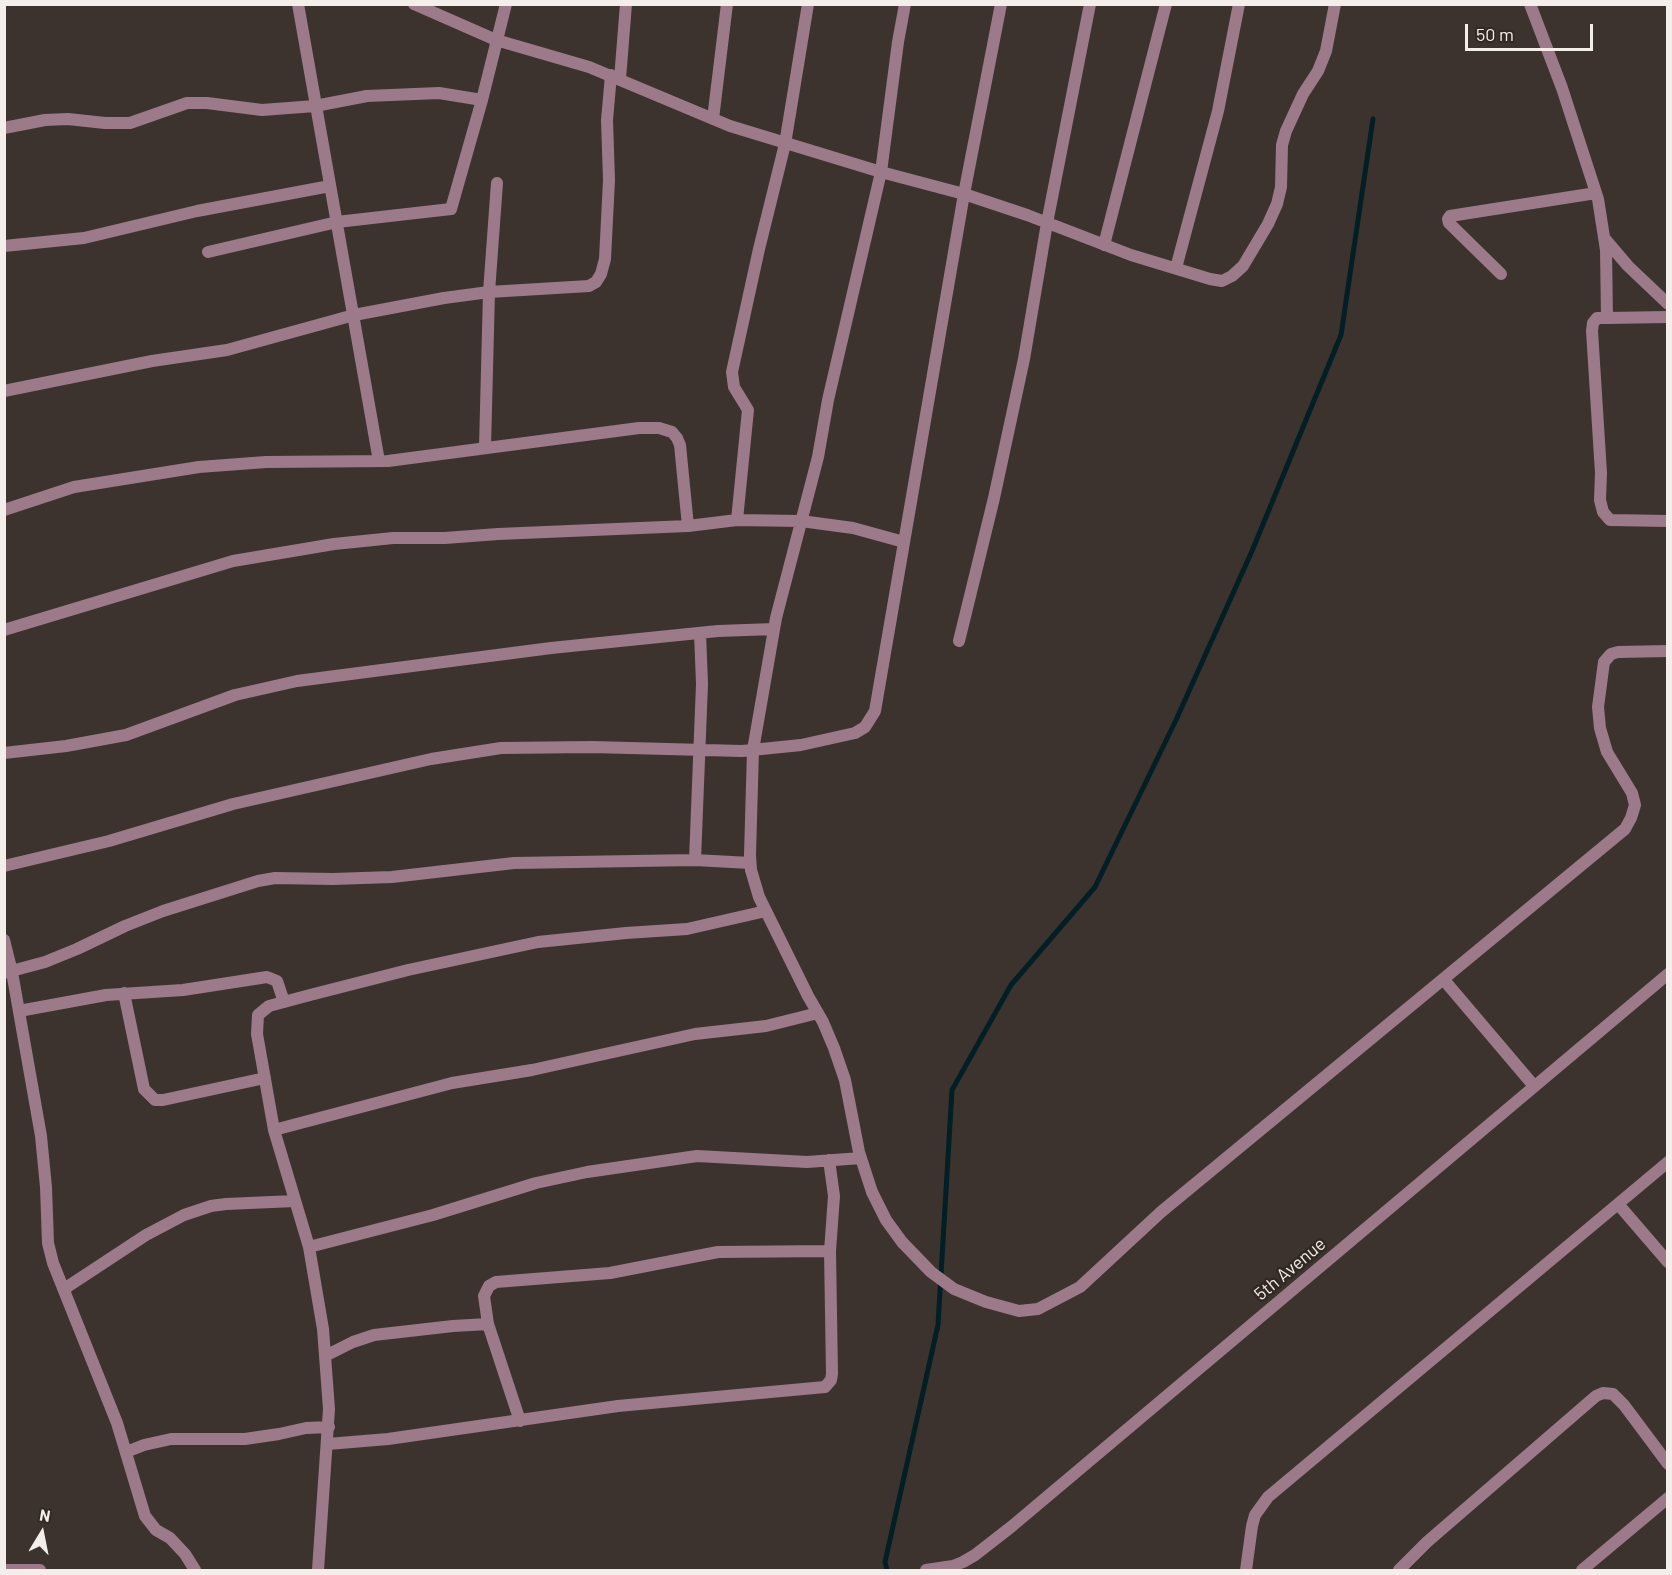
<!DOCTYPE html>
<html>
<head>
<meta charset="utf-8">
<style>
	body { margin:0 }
	#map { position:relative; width:1672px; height:1575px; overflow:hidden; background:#3c332f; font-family:Barlow,sans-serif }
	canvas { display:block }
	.frame { position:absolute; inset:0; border:6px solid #f4eeeb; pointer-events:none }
	.north { position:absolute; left:12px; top:1503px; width:60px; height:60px; -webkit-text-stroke:4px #322925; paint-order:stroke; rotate:10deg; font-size:16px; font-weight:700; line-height:24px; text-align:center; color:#f4eeeb }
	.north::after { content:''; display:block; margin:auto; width:21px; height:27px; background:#f4eeeb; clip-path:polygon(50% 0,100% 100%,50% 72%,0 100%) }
	.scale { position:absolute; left:1465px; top:24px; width:128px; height:27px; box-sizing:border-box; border:3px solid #f4eeeb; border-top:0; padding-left:8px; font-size:18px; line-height:21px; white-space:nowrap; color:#f4eeeb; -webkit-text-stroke:4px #322925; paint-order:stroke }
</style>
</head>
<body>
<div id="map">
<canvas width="1672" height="1575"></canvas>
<div class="frame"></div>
<div class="north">N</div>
<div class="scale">50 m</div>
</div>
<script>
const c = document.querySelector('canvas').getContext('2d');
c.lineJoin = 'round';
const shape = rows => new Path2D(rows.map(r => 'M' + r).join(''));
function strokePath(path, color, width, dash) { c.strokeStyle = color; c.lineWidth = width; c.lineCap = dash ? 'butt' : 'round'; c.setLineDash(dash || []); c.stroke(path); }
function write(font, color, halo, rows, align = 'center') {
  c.font = font + ' Barlow,sans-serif'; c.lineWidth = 5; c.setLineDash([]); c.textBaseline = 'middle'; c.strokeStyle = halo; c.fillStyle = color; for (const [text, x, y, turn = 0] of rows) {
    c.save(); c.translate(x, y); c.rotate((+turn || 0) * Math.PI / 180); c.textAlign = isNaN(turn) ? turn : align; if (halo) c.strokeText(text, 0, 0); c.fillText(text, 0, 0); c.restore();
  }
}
const stream = shape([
	[887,1570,885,1562,938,1325,952,1090,1011,985,1095,887,1176,720,1252,551,1341,335,1373,119]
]);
const minor = shape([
	[298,4,379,461],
	[414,4,496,40,589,67,730,126,881,172,964,194,1027,215,1131,255,1210,279,1222,281,1232,276,1243,266,1268,224,1277,204,1281,187,1282,145,1286,131,1303,94,1318,71,1326,51,1335,4],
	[905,4,898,42,881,172,828,400,818,457,776,618,753,750,750,855,751,870,759,897,808,996,823,1022,834,1048,845,1080,859,1152,872,1192,886,1220,902,1242,931,1272,954,1289,986,1302,1019,1311,1038,1309,1080,1287,1161,1212,1625,829,1631,818,1635,805,1632,793,1607,752,1600,728,1598,707,1604,662,1611,654,1618,652,1668,651],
	[1530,4,1562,88,1598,199,1606,250,1607,318,1668,317],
	[620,79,626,4],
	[713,119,727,4],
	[4,128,45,120,68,119,105,123,130,123,187,103,207,103,262,110,315,106,367,96,439,93,482,100],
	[1605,239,1628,266,1668,304],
	[1104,245,1166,4],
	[4,246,84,238,197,211,330,186],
	[208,252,337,222,451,209,482,100,506,4],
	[1176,268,1218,111,1239,4],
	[1501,274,1449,223,1448,219,1450,216,1596,193],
	[1607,318,1597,318,1593,323,1592,331,1601,473,1600,500,1603,512,1610,520,1668,521],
	[4,391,152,361,227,350,354,315,444,298,489,292,589,286,596,282,601,274,605,259,609,180,607,120,611,75],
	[485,447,489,292,497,183],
	[4,510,74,487,199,467,266,462,388,461,639,428,659,428,672,432,677,438,680,445,688,526],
	[737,520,748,410,734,387,732,372,759,249,785,144,808,4],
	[4,630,233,561,334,544,393,538,445,538,498,534,688,526,737,520,801,521,853,528,904,542],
	[959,641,994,498,1024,359,1047,223,1090,4],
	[4,753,66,746,126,735,235,695,297,681,551,648,718,631,774,629],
	[695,860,702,684,700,633],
	[4,866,109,841,233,804,431,759,501,748,592,747,742,751,801,745,855,733,865,727,875,711,964,194,1001,4],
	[4,940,12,972,41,1136,46,1187,48,1243,53,1263,117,1423,145,1516,156,1530,170,1538,185,1554,195,1570],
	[4,973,45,962,77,949,125,926,163,911,258,881,275,878,333,879,392,877,514,863,695,860,750,863],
	[1444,980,1534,1086],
	[124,993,144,1089,155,1100,163,1100,265,1078],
	[19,1011,106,995,183,990,267,977,277,981,284,1002],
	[274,1130,452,1083,532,1070,695,1034,766,1026,818,1013],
	[1618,1204,1668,1262],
	[309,1247,433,1215,536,1183,587,1172,697,1156,807,1162,861,1158],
	[64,1289,146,1235,184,1215,211,1206,226,1204,295,1201],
	[325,1356,353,1342,374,1335,453,1326,488,1324],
	[520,1421,488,1324,484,1296,489,1286,496,1282,610,1273,718,1252,830,1251],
	[328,1444,388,1439,618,1406,825,1387,831,1380,832,1374,830,1251,834,1196,829,1160],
	[126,1452,144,1445,171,1439,245,1439,279,1434,306,1428,329,1427],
	[318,1570,329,1409,323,1329,309,1247,274,1130,257,1034,258,1015,269,1006,310,995,408,970,538,942,626,933,687,929,766,911],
	[1246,1570,1252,1526,1255,1515,1268,1497,1668,1162],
	[1399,1570,1427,1542,1596,1396,1603,1393,1613,1394,1624,1405,1668,1464],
	[1582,1570,1668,1498]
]);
const tertiary = shape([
	[4,1570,40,1570],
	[926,1570,953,1566,963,1562,975,1555,1011,1527,1668,974]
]);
const streetNames = [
	["5th Avenue",1290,1269,-40]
];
strokePath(stream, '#011f25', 5);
strokePath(minor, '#9d7a89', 12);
strokePath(tertiary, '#9d7a89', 12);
write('18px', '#f4eeeb', '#322925', streetNames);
</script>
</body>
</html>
